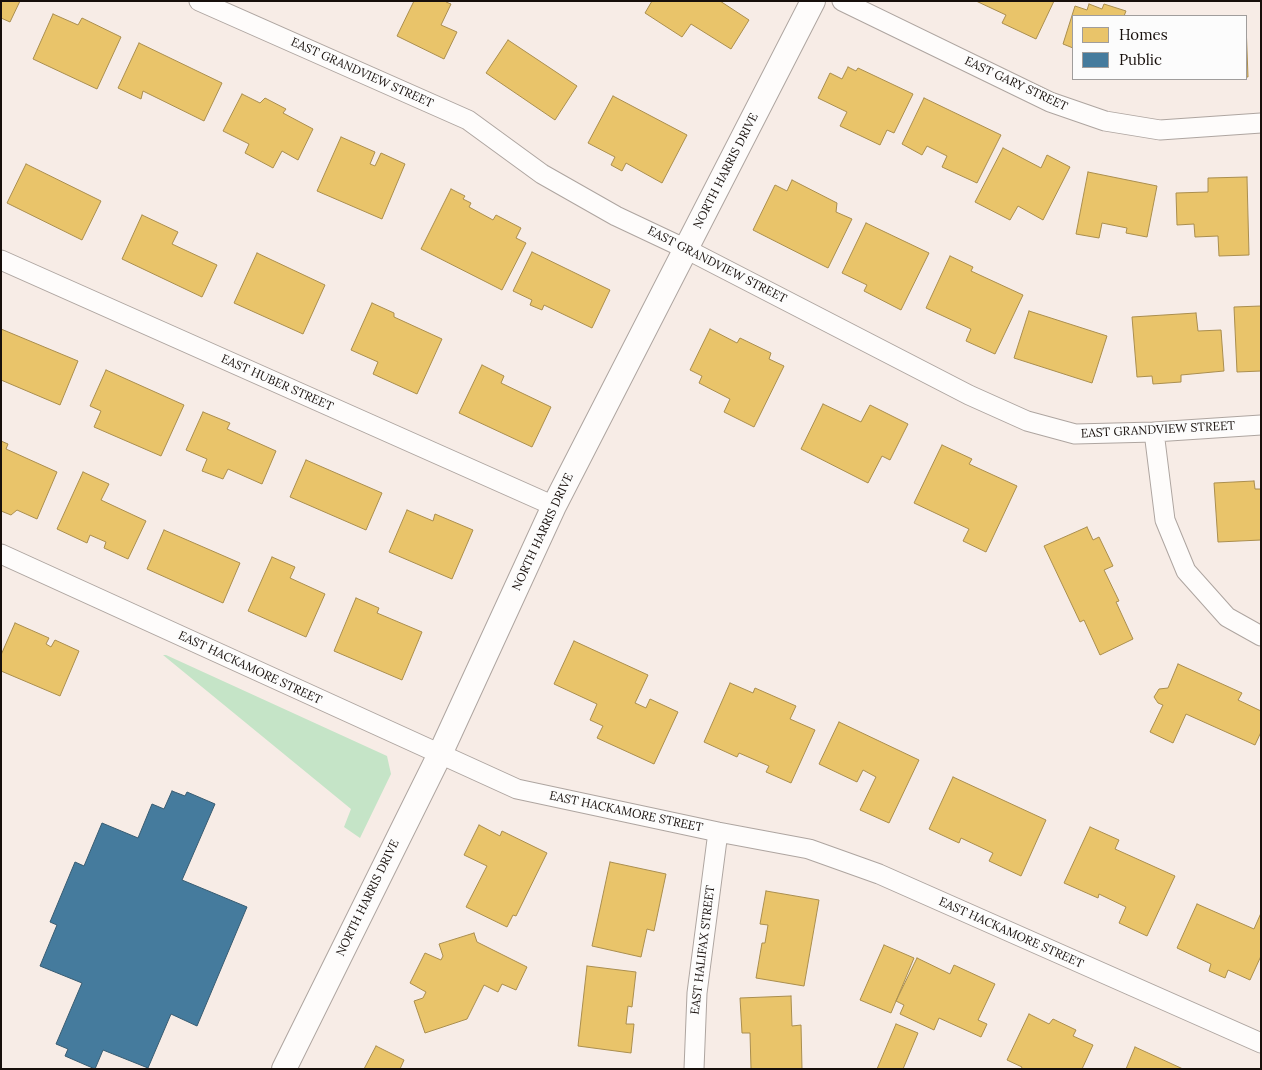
<!DOCTYPE html>
<html>
<head>
<meta charset="utf-8">
<style>
	body { margin:0 }
	#map { position:relative; width:1262px; height:1070px; overflow:hidden; background:#f7ece6; font-family:Lora,serif }
	canvas { display:block }
	.frame { position:absolute; inset:0; border:2px solid #170f0b; pointer-events:none }
	.legend { position:absolute; left:1072px; top:15px; width:175px; height:65px; box-sizing:border-box; background:#fcfcfc; border:1px solid #a09d9c; margin:0; padding:6px 9px; list-style:none; font-size:15px; color:#170f0b }
	.legend li { display:flex; align-items:center; gap:10px; height:25px }
	.legend b { width:25px; border:1px solid #a09d9c }
</style>
</head>
<body>
<div id="map">
<canvas width="1262" height="1070"></canvas>
<div class="frame"></div>
<ul class="legend">
<li><b style="height:14px;background:#e9c46a"></b>Homes</li>
<li><b style="height:14px;background:#457b9d"></b>Public</li>
</ul>
</div>
<script>
const c = document.querySelector('canvas').getContext('2d');
c.lineJoin = 'round';
function fill(path, color) { c.fillStyle = color; c.fill(path, 'evenodd'); }
const shape = rows => new Path2D(rows.map(r => 'M' + r).join(''));
function strokePath(path, color, width, dash) { c.strokeStyle = color; c.lineWidth = width; c.lineCap = dash ? 'butt' : 'round'; c.setLineDash(dash || []); c.stroke(path); }
function write(font, color, halo, rows, align = 'center') {
  c.font = font + ' Lora,serif'; c.lineWidth = 5; c.setLineDash([]); c.textBaseline = 'middle'; c.strokeStyle = halo; c.fillStyle = color; for (const [text, x, y, turn = 0] of rows) {
    c.save(); c.translate(x, y); c.rotate((+turn || 0) * Math.PI / 180); c.textAlign = isNaN(turn) ? turn : align; if (halo) c.strokeText(text, 0, 0); c.fillText(text, 0, 0); c.restore();
  }
}
const green = shape([
	[163,655,166,655,387,756,391,774,360,838,344,827,351,809]
]);
const homes = shape([
	[1,1,20,1,10,22,1,18,1,1],
	[414,1,446,1,446,2,451,4,441,25,457,32,444,59,397,36,414,1],
	[652,1,720,1,749,20,731,49,691,24,682,37,645,13,652,1],
	[976,1,1054,1,1036,39,1002,23,1006,15,976,1],
	[1089,4,1102,9,1104,4,1126,11,1124,16,1073,16,1073,48,1063,44,1075,6,1087,10,1089,4],
	[53,14,78,25,82,18,121,37,97,89,33,59,53,14],
	[1246,24,1248,77,1246,77,1246,24],
	[508,40,577,86,555,120,486,73,508,40],
	[139,43,222,83,204,121,143,91,141,99,118,88,139,43],
	[848,67,856,71,858,68,913,94,894,133,887,130,880,145,840,126,847,112,818,98,830,73,842,79,848,67],
	[242,94,260,103,265,98,286,109,283,113,313,129,298,160,282,151,273,168,245,153,249,144,223,131,242,94],
	[613,96,687,135,662,183,626,163,622,171,611,165,615,157,588,143,613,96],
	[924,98,1001,135,977,183,942,167,947,156,927,146,922,155,902,144,924,98],
	[341,137,375,152,370,164,375,166,381,153,405,164,382,219,317,191,341,137],
	[1003,148,1041,168,1047,155,1070,167,1043,220,1018,206,1010,220,975,202,1003,148],
	[26,164,101,201,82,240,7,203,26,164],
	[1088,172,1157,186,1147,237,1126,233,1127,228,1102,223,1099,238,1076,234,1088,172],
	[1247,177,1249,255,1219,256,1218,236,1195,237,1194,224,1177,225,1176,193,1208,192,1208,178,1247,177],
	[792,180,837,203,836,212,852,219,828,268,753,230,775,185,787,191,792,180],
	[451,189,465,196,463,199,471,203,469,207,493,220,496,215,521,228,516,238,526,243,502,290,421,249,451,189],
	[142,215,178,232,172,244,217,265,202,297,122,259,142,215],
	[866,223,929,253,901,310,864,291,867,285,842,273,866,223],
	[532,252,610,290,592,328,544,305,542,310,530,305,532,300,513,291,532,252],
	[257,253,325,285,303,334,234,303,257,253],
	[950,256,973,267,971,271,1023,295,995,354,966,341,971,329,926,308,950,256],
	[372,303,394,313,394,317,442,339,417,394,373,374,378,362,351,350,372,303],
	[1261,306,1261,371,1237,372,1234,307,1261,306],
	[1029,311,1107,336,1092,383,1014,358,1029,311],
	[1196,313,1198,331,1221,330,1224,371,1181,375,1181,382,1153,384,1152,376,1137,377,1132,317,1196,313],
	[1,329,78,361,60,405,1,380,1,329],
	[710,329,737,343,740,338,771,353,769,359,784,366,754,427,724,412,730,399,699,383,702,376,690,370,710,329],
	[482,365,504,376,501,383,551,407,532,447,459,413,482,365],
	[106,370,184,405,161,456,94,427,101,411,90,406,106,370],
	[823,404,861,422,870,405,908,424,890,460,882,456,868,483,801,449,823,404],
	[203,412,230,423,227,429,276,451,262,484,228,469,223,479,202,471,207,459,186,450,203,412],
	[1,441,8,444,6,449,57,472,37,519,17,510,11,515,1,511,1,441],
	[942,445,972,459,969,464,1017,486,986,552,963,541,969,529,914,503,942,445],
	[306,460,382,493,366,530,290,497,306,460],
	[83,472,109,484,101,500,146,521,128,559,104,548,106,542,90,535,87,543,57,529,83,472],
	[1254,481,1255,489,1261,489,1261,540,1218,542,1214,483,1254,481],
	[407,510,433,521,435,514,473,530,452,579,389,552,407,510],
	[1087,527,1093,540,1099,537,1113,566,1104,570,1119,601,1116,602,1133,639,1100,655,1084,620,1080,622,1044,546,1087,527],
	[164,530,240,563,223,603,147,569,164,530],
	[272,557,295,567,290,578,325,594,306,637,248,611,272,557],
	[356,598,379,608,377,613,422,632,402,680,334,651,356,598],
	[15,623,49,638,46,644,51,647,55,640,79,651,60,696,1,671,1,655,15,623],
	[574,641,648,675,635,703,646,708,650,699,678,712,654,764,597,738,603,726,590,720,597,704,554,684,574,641],
	[1178,664,1242,693,1238,700,1261,711,1261,732,1255,745,1186,714,1173,743,1150,732,1163,705,1158,703,1154,697,1159,689,1168,688,1178,664],
	[730,683,753,693,755,688,796,706,790,719,815,730,791,783,766,772,769,766,739,753,737,757,704,742,730,683],
	[839,722,919,760,889,823,860,810,876,777,863,770,857,782,819,764,839,722],
	[953,777,1046,820,1021,876,989,861,993,853,961,838,959,843,929,829,953,777],
	[479,825,500,836,502,831,547,853,516,916,513,915,507,927,466,907,487,866,464,855,479,825],
	[1090,827,1119,840,1115,849,1175,876,1147,936,1119,923,1126,907,1099,894,1098,898,1064,883,1090,827],
	[610,862,666,874,654,931,647,929,641,957,592,946,610,862],
	[766,891,819,900,804,986,756,978,762,943,765,943,768,925,760,924,766,891],
	[1197,904,1254,929,1261,913,1261,956,1250,980,1228,970,1225,978,1209,971,1211,964,1177,948,1197,904],
	[474,933,477,942,527,967,516,990,502,984,498,992,484,985,467,1019,425,1033,414,1001,423,998,426,992,410,983,425,953,441,960,443,956,439,944,474,933],
	[884,945,914,958,891,1013,860,1000,884,945],
	[917,958,950,974,954,965,995,984,978,1020,987,1024,981,1037,939,1018,934,1030,900,1014,904,1005,896,1001,917,958],
	[587,966,636,972,632,1007,628,1006,626,1024,634,1024,631,1053,578,1046,587,966],
	[791,996,792,1026,801,1025,802,1069,751,1069,750,1033,742,1033,740,998,791,996],
	[1029,1014,1049,1024,1053,1019,1076,1030,1073,1036,1093,1045,1082,1069,1021,1069,1022,1067,1007,1060,1029,1014],
	[896,1024,918,1033,903,1069,877,1069,896,1024],
	[376,1046,404,1060,400,1069,364,1069,376,1046],
	[1135,1047,1183,1069,1126,1069,1135,1047]
]);
const public = shape([
	[172,791,185,796,187,792,215,804,182,880,247,907,197,1026,171,1014,148,1068,103,1050,95,1069,65,1056,68,1049,56,1044,82,983,40,966,57,925,50,922,75,862,84,866,102,823,138,838,152,804,164,809,172,791]
]);
const minor = shape([
	[199,1,468,120,542,174,616,216,686,249,969,395,1027,421,1075,434,1154,432,1261,425],
	[842,1,1050,102,1105,121,1160,130,1261,123],
	[1,260,554,506],
	[1154,432,1165,520,1186,571,1227,617,1261,636],
	[1,554,517,789,718,832,809,849,879,874,1261,1043],
	[694,1069,697,993,718,832]
]);
const tertiary = shape([
	[284,1069,440,754,554,506,813,1]
]);
const streetNames = [
	["EAST GRANDVIEW STREET",362,73,24],
	["EAST GARY STREET",1016,84,25],
	["NORTH HARRIS DRIVE",726,171,-63],
	["EAST GRANDVIEW STREET",717,265,27],
	["EAST HUBER STREET",277,383,24],
	["EAST GRANDVIEW STREET",1158,430,-3],
	["NORTH HARRIS DRIVE",543,532,-65],
	["EAST HACKAMORE STREET",250,668,25],
	["EAST HACKAMORE STREET",626,812,12],
	["NORTH HARRIS DRIVE",368,898,-64],
	["EAST HACKAMORE STREET",1011,933,24],
	["EAST HALIFAX STREET",703,950,-83]
];
fill(green, '#c5e4c7');
fill(homes, '#e9c46a');
strokePath(homes, '#aa8e4e', 1);
fill(public, '#457b9d');
strokePath(public, '#375b71', 1);
strokePath(minor, '#aea5a0', 21);
strokePath(tertiary, '#aea5a0', 26);
strokePath(minor, '#fefcfb', 19);
strokePath(tertiary, '#fefcfb', 24);
write('12px', '#170f0b', '#fcfcfc', streetNames);
</script>
</body>
</html>
